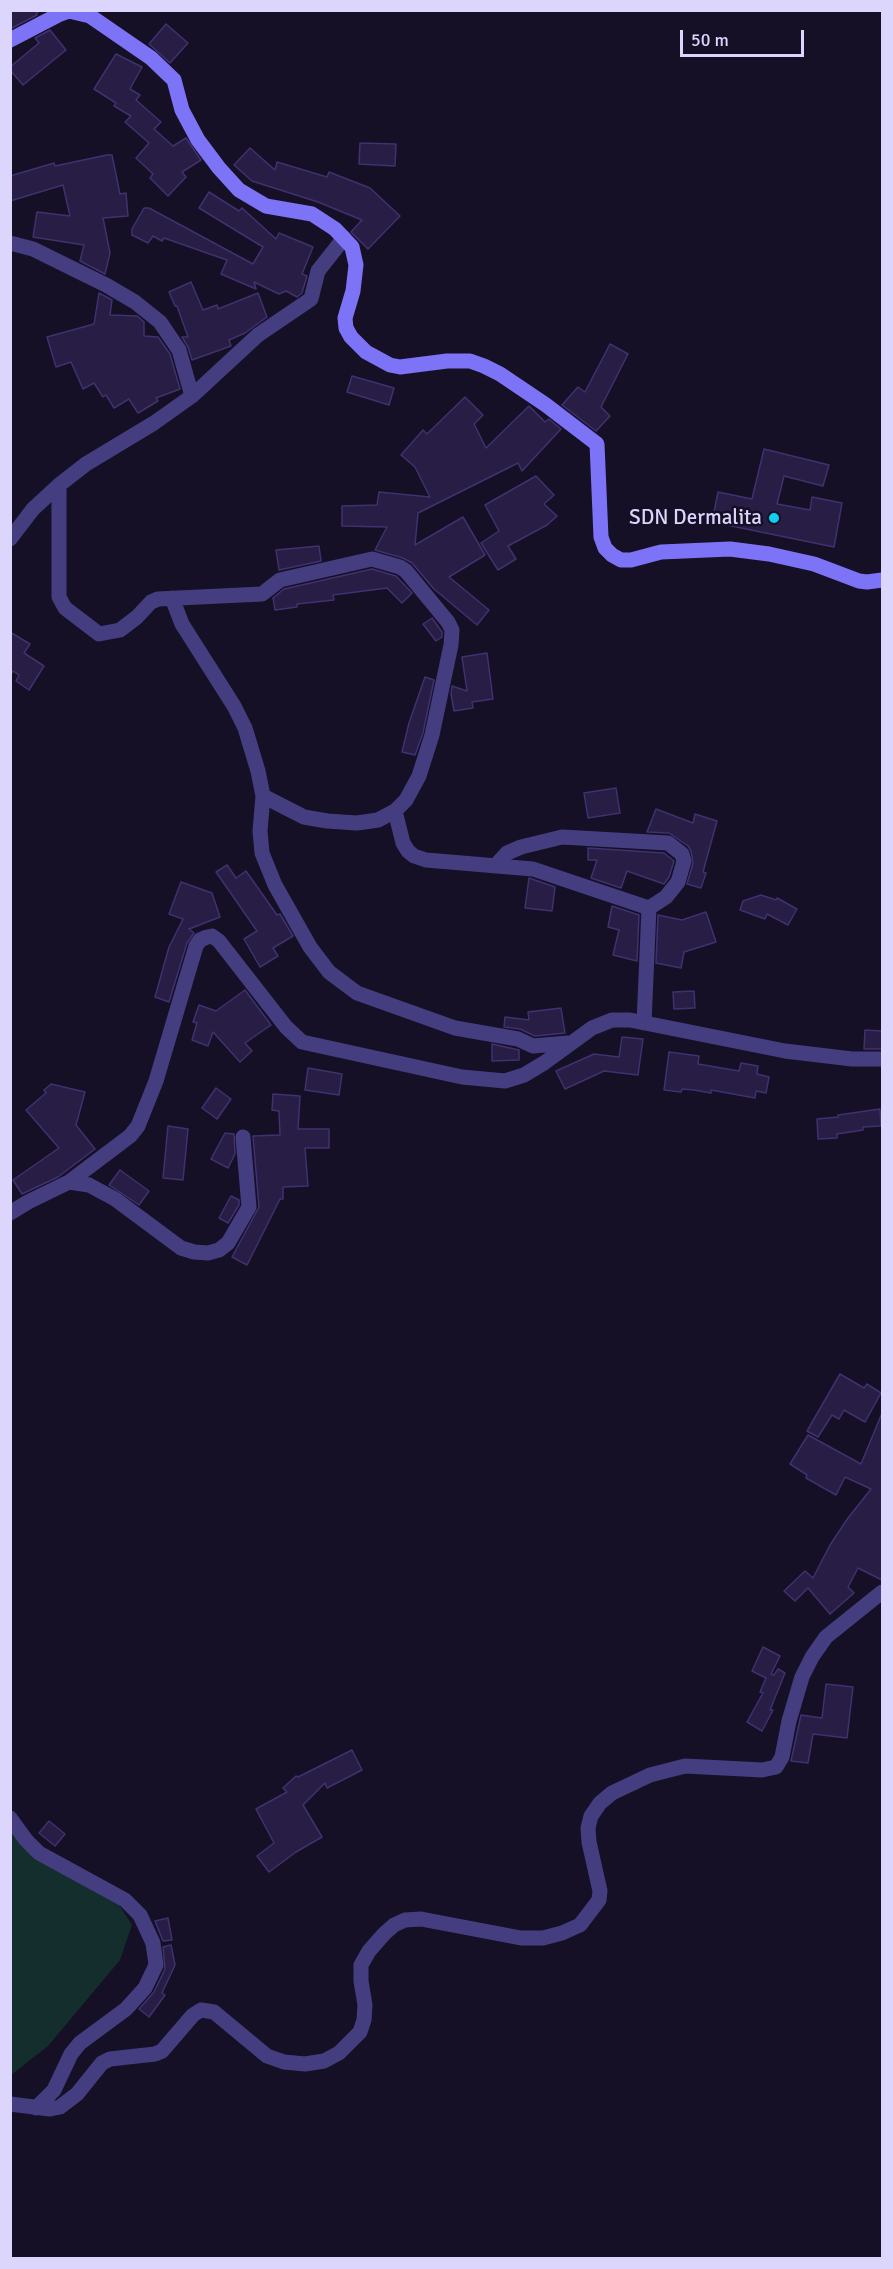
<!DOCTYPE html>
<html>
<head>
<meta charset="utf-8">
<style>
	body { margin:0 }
	#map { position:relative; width:893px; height:2269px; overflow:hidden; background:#151025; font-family:Signika,sans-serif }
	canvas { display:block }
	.frame { position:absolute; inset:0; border:12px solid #dcd6fd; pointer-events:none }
	.scale { position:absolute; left:680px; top:30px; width:124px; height:27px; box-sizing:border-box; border:3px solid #dcd6fd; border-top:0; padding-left:8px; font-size:18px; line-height:21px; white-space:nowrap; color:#dcd6fd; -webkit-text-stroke:4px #151025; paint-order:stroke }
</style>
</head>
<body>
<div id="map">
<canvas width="893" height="2269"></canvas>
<div class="frame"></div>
<div class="scale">50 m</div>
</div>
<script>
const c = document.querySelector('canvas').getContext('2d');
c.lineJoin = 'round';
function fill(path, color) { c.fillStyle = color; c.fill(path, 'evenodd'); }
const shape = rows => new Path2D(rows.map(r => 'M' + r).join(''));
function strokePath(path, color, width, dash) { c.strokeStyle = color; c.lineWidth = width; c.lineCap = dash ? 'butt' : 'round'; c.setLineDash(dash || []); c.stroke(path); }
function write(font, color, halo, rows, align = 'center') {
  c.font = font + ' Signika,sans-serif'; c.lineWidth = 5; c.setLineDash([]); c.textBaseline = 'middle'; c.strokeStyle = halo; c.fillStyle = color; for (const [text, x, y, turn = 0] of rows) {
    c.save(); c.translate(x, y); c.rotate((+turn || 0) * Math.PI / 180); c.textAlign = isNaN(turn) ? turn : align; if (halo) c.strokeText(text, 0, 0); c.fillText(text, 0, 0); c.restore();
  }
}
const green = shape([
	[10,1830,116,1900,132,1925,120,1960,48,2046,11,2075]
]);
const building = shape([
	[10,10,40,10,36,14,37,15,10,29,10,10],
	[166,24,188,43,170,63,149,44,166,24],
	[50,30,66,50,23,85,10,70,10,67,39,43,35,38,50,30],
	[116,54,142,67,130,89,140,95,136,100,161,122,154,129,173,146,186,138,201,160,182,172,186,177,168,196,150,178,153,174,136,158,149,143,125,122,131,116,114,106,116,103,94,89,116,54],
	[360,143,396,144,395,166,359,164,360,143],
	[250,148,275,170,277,162,327,177,329,172,370,188,400,216,368,249,351,232,362,220,318,202,252,181,234,165,250,148],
	[107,155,112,155,120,194,126,193,128,216,103,218,110,253,105,274,80,261,84,245,33,237,37,212,70,216,63,185,10,201,10,176,54,163,55,166,107,155],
	[209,192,239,211,242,208,276,239,279,233,313,247,302,274,307,276,302,293,297,297,286,291,279,294,254,282,256,289,221,274,227,260,164,238,162,241,153,236,148,243,132,235,132,229,144,208,149,208,253,264,263,247,199,208,209,192],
	[191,282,203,310,217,305,218,309,258,293,267,317,245,333,229,340,231,346,192,360,188,347,182,337,188,337,177,306,175,306,169,292,191,282],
	[99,293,112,300,110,315,137,316,144,322,144,336,158,337,170,354,180,389,156,398,158,401,138,413,129,399,114,408,106,395,103,397,94,383,83,389,71,362,56,367,47,337,94,324,99,293],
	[610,344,628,354,601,407,610,416,596,431,562,405,578,387,585,392,610,344],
	[352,376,394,388,389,405,347,392,352,376],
	[465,397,483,415,474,424,486,448,529,406,545,422,549,419,561,429,522,471,518,463,418,513,415,545,463,517,485,555,449,577,489,610,477,625,434,589,412,563,403,558,375,550,387,527,342,526,342,506,377,505,379,492,430,497,415,467,401,455,423,430,427,434,465,397],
	[764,449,829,465,823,486,784,476,777,504,810,510,812,497,842,503,834,547,712,522,718,492,752,499,764,449],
	[536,476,554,495,544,504,557,516,547,525,508,546,516,559,498,570,481,543,499,531,485,505,536,476],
	[319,546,321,561,279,570,276,550,319,546],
	[372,569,396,576,412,593,402,603,387,588,333,595,334,600,297,604,297,607,275,610,273,598,284,589,372,569],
	[432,618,442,632,442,637,436,641,423,624,432,618],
	[10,632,30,644,24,653,44,666,29,690,16,681,19,675,13,671,10,676,10,632],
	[487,653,493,699,472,702,473,708,454,711,451,694,452,686,467,691,462,657,487,653],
	[425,677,434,680,423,733,415,755,402,752,409,723,425,677],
	[616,788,620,813,588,818,584,793,616,788],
	[656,809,693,823,695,814,717,821,703,872,706,873,701,888,687,884,693,863,691,851,688,846,669,833,647,832,656,809],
	[588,848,664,853,674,861,669,877,664,884,627,871,621,888,591,878,597,860,588,860,588,848],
	[227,865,236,878,246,871,277,915,280,914,293,936,273,948,278,956,260,967,244,939,257,931,216,872,227,865],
	[529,878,555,887,552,911,525,908,529,878],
	[181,882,212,893,220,917,189,929,194,933,187,943,169,1002,155,997,169,947,183,919,169,914,181,882],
	[761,895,776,900,777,898,797,909,788,925,767,914,765,919,740,910,743,901,761,895],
	[612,906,639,915,637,961,613,955,619,930,608,927,612,906],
	[706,912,716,942,684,952,681,968,656,963,658,915,682,920,706,912],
	[245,990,271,1025,245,1043,252,1051,240,1062,213,1032,208,1046,192,1040,197,1023,193,1022,199,1005,216,1011,245,990],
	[694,991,695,1008,674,1009,673,992,694,991],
	[561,1008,565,1033,535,1036,520,1029,504,1027,505,1017,529,1020,528,1012,561,1008],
	[865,1030,882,1031,882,1049,864,1049,865,1030],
	[622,1037,643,1039,638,1075,604,1071,565,1089,556,1071,594,1054,619,1057,622,1037],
	[492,1044,519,1050,519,1060,492,1061,492,1044],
	[669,1052,699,1056,698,1064,739,1071,741,1063,758,1066,757,1074,769,1077,766,1093,756,1091,755,1098,711,1090,711,1093,694,1090,682,1089,681,1092,664,1090,669,1052],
	[308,1068,342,1074,339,1095,305,1090,308,1068],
	[51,1084,85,1092,76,1125,95,1149,58,1177,22,1194,13,1180,59,1148,26,1110,46,1093,44,1090,51,1084],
	[216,1088,231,1099,217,1119,202,1108,216,1088],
	[273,1094,300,1096,298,1129,329,1129,329,1148,305,1148,308,1186,283,1187,283,1199,280,1199,247,1265,232,1257,259,1207,253,1136,280,1135,279,1111,272,1110,273,1094],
	[880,1109,881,1126,863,1127,863,1130,837,1134,837,1138,818,1139,817,1119,838,1117,838,1115,880,1109],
	[168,1126,188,1129,183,1180,163,1178,168,1126],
	[225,1133,234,1134,235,1154,228,1168,211,1159,225,1133],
	[120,1170,149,1191,139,1205,109,1185,120,1170],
	[231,1196,239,1200,239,1205,228,1223,219,1218,231,1196],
	[840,1374,864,1388,867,1384,881,1393,865,1422,844,1410,839,1419,832,1415,818,1437,807,1431,840,1374],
	[882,1413,882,1580,858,1568,848,1587,854,1593,830,1614,808,1588,795,1601,784,1591,805,1571,813,1578,830,1545,848,1518,871,1489,845,1477,836,1495,806,1478,807,1475,790,1464,808,1435,861,1464,882,1413],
	[763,1647,780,1656,771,1674,774,1675,778,1669,785,1673,770,1710,773,1710,762,1731,747,1722,763,1693,760,1692,766,1678,752,1671,763,1647],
	[826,1684,853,1687,847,1738,813,1734,808,1763,791,1761,801,1715,822,1718,826,1684],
	[352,1750,362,1770,327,1788,325,1783,303,1805,322,1837,296,1852,269,1872,257,1856,274,1843,256,1809,287,1792,283,1788,296,1776,298,1777,352,1750],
	[49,1821,65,1834,55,1846,39,1833,49,1821],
	[168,1918,172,1940,163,1941,155,1921,168,1918],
	[171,1945,175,1965,162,1993,165,1995,149,2017,139,2009,154,1992,165,1969,163,1947,171,1945]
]);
const street = shape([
	[10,243,33,249,106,285,135,302,160,322,179,350,192,396,154,423,86,464,59,485,33,509,10,539],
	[192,396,258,335,311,299,318,271,344,238],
	[59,485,59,597,65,608,99,634,120,630,137,617,151,602,158,599,262,594,280,580,372,559,400,567,406,571,448,622,452,630,451,645,432,735,419,776,406,800,395,811,378,820,357,823,327,821,304,817,263,796],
	[172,598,182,624,234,706,245,728,258,771,263,796,260,831,262,853,275,885,310,947,329,972,357,993,455,1028,518,1039,533,1046,568,1043],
	[395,811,403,843,408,851,414,856,426,860,533,869,649,908,644,1023],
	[495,866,507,853,521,847,562,837,668,843,682,854,684,861,678,882,666,897,649,908],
	[69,1182,89,1185,115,1199,181,1248,194,1252,208,1253,219,1250,228,1243,249,1207,243,1137],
	[10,1213,28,1202,69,1182,130,1136,138,1126,156,1081,196,946,200,940,207,937,212,936,219,941,286,1027,302,1042,462,1077,505,1081,524,1075,544,1063,592,1028,612,1020,630,1020,785,1051,852,1059,882,1059],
	[10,1818,26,1840,39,1853,125,1900,140,1915,153,1943,156,1965,145,1988,126,2009,80,2043,71,2054,54,2090,36,2108],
	[10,2104,50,2109,60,2107,77,2094,102,2063,110,2059,155,2054,162,2051,193,2015,201,2010,214,2012,267,2056,284,2062,305,2064,324,2061,339,2053,360,2032,364,2020,365,2005,361,1981,361,1965,369,1951,384,1934,394,1925,405,1920,421,1919,521,1938,543,1938,562,1933,580,1925,599,1900,600,1891,589,1842,588,1828,591,1816,600,1803,612,1793,650,1775,685,1766,762,1770,776,1767,782,1757,789,1721,802,1677,812,1657,826,1637,882,1592]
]);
const secondary = shape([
	[10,40,58,15,69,11,90,16,151,58,174,80,182,110,198,140,219,168,239,190,266,206,312,214,335,229,352,247,356,265,353,291,345,318,346,328,351,337,366,352,390,365,400,367,447,361,470,361,484,366,500,374,546,405,597,444,601,537,605,548,612,555,621,560,631,560,661,552,730,549,769,554,814,564,859,581,867,582,882,580]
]);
const markers = [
	[774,518,6,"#0ecff1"]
];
const poiNames = [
	["SDN Dermalita",762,518]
];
fill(green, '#142e2e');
fill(building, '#271d45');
strokePath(building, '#40316f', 1.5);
strokePath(street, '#443e81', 15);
strokePath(secondary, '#7d73f7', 15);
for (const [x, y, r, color] of markers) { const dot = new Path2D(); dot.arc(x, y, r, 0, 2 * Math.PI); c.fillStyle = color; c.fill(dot); strokePath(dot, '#151025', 2); }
write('21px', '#dcd6fd', '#151025', poiNames, 'right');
</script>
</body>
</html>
